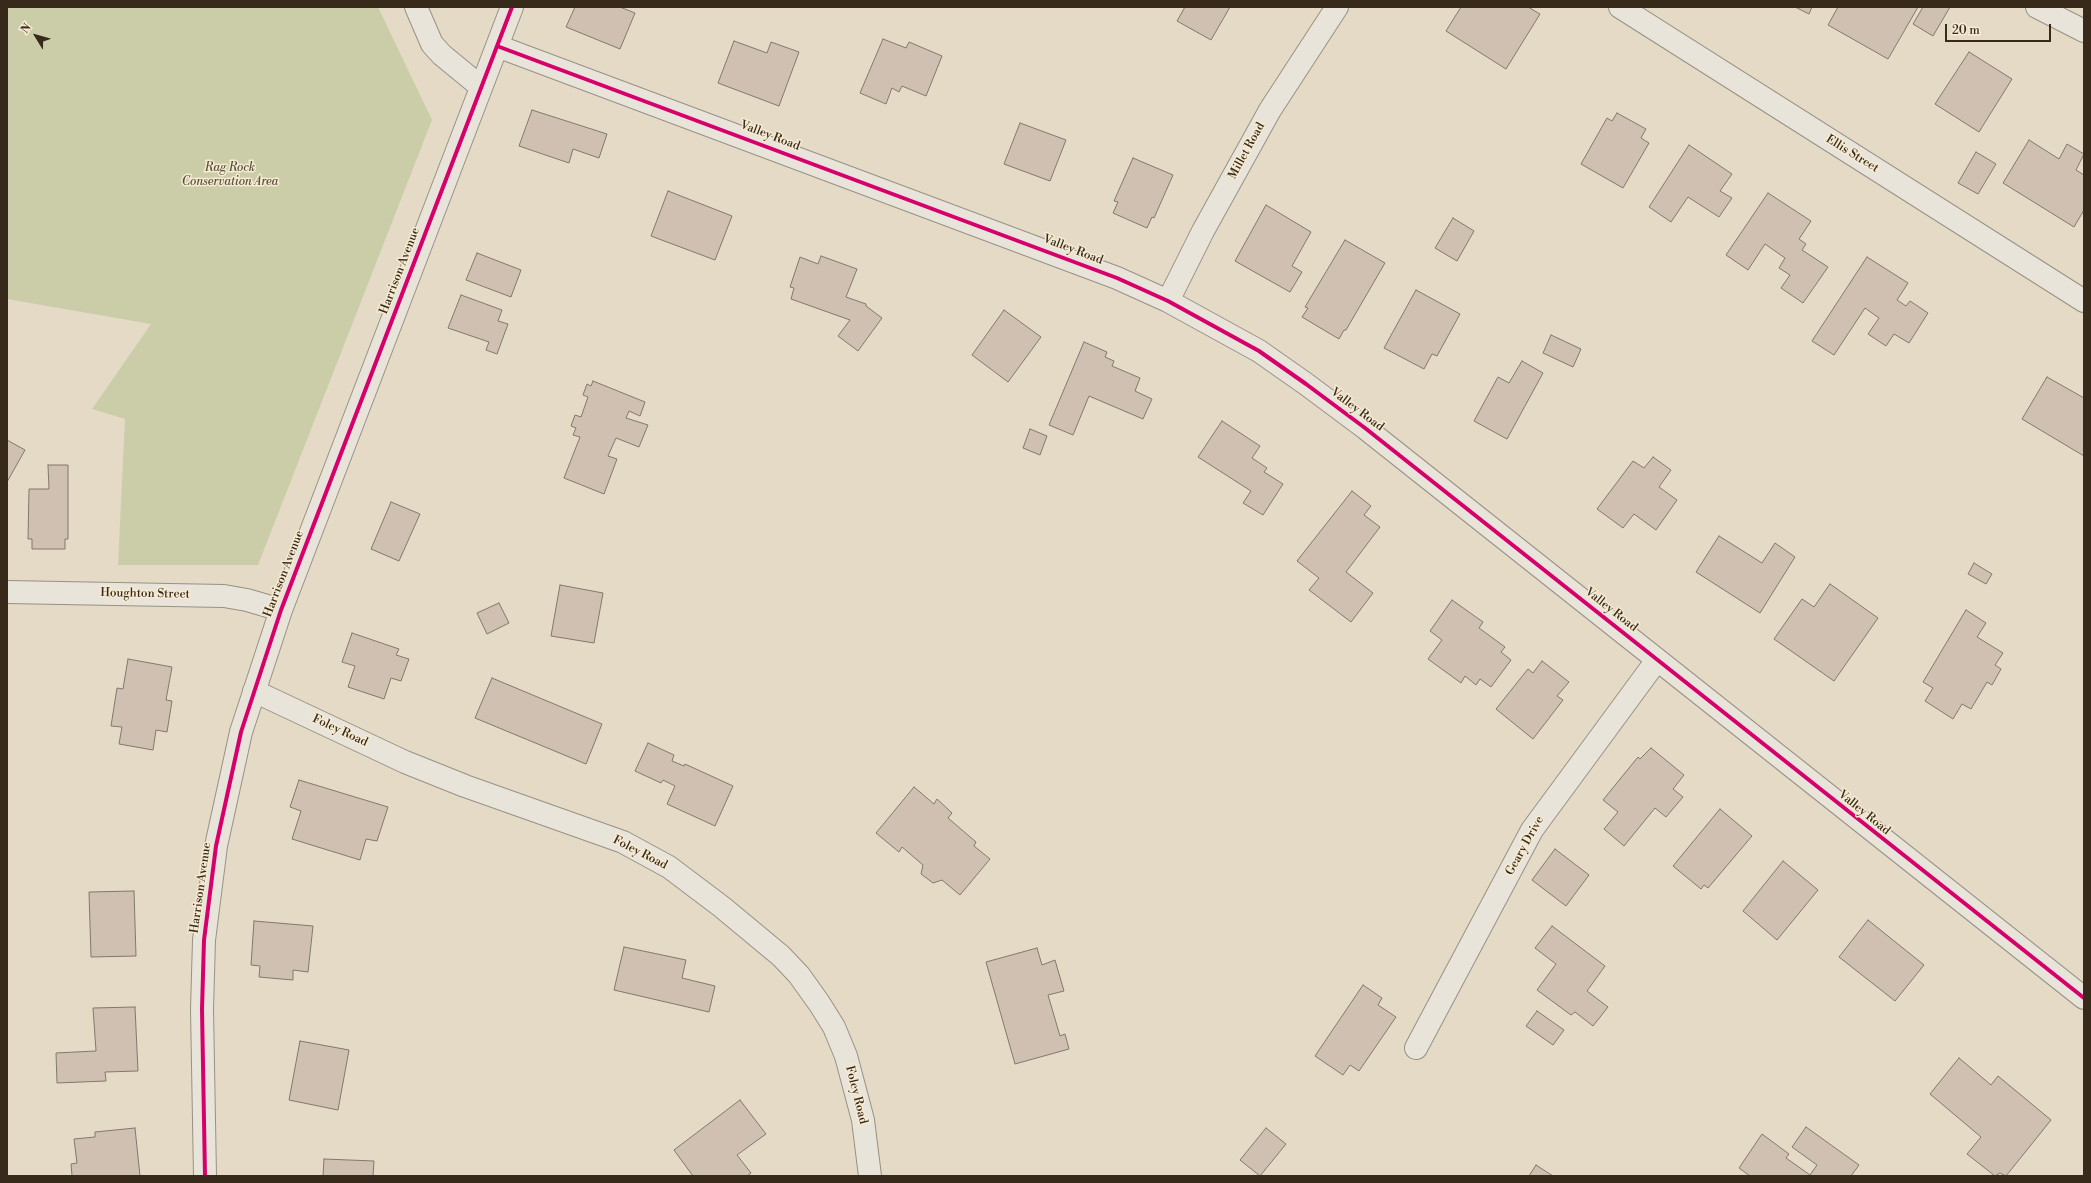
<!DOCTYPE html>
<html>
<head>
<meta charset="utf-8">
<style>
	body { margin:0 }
	#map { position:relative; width:2091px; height:1183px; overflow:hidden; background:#e4dac6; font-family:"Libre Bodoni",serif }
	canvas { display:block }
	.frame { position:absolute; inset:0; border:8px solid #372a1a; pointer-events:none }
	.north { position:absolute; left:16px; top:16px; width:40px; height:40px; -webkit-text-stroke:3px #f6ead2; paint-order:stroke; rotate:307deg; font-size:11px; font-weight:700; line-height:16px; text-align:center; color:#372a1a }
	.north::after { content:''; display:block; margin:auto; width:14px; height:18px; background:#372a1a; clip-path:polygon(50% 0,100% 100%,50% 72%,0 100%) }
	.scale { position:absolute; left:1945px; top:24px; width:106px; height:18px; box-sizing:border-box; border:2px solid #372a1a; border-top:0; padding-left:5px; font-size:12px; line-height:14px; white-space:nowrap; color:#372a1a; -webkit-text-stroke:3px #f6ead2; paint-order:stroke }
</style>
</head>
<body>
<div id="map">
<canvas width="2091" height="1183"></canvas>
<div class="frame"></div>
<div class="north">N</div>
<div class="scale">20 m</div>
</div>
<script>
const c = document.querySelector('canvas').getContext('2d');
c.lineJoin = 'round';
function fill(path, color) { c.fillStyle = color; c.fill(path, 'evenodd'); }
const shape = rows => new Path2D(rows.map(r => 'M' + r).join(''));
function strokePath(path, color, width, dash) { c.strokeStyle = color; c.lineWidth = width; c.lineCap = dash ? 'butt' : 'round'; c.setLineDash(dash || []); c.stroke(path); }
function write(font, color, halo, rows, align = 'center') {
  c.font = font + ' "Libre Bodoni",serif'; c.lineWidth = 3; c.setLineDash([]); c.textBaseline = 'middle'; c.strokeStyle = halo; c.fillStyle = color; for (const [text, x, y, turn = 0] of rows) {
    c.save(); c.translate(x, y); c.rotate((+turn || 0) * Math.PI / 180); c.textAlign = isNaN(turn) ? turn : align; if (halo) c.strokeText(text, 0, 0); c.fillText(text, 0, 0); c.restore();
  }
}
const green = shape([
	[7,7,378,7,432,120,258,565,118,565,125,419,92,409,151,324,7,299]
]);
const building = shape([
	[575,7,620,7,635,13,620,49,566,27,575,7],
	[1185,7,1230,7,1211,40,1177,21,1185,7],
	[1461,7,1528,7,1540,14,1506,69,1446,31,1461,7],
	[1795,7,1812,7,1809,14,1795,7],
	[1838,7,1918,7,1888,59,1828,25,1838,7],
	[1923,7,1950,7,1933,36,1913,24,1923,7],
	[883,39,906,48,909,42,942,56,926,96,902,86,899,92,892,88,886,104,860,93,883,39],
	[734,41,767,53,771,42,799,52,779,106,718,83,734,41],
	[1969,52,2012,79,1979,132,1935,104,1969,52],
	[532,110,607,134,599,158,573,149,569,163,519,146,532,110],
	[1617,113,1646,129,1641,138,1649,143,1623,188,1581,164,1607,118,1612,121,1617,113],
	[1020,123,1066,140,1050,181,1004,164,1020,123],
	[2029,140,2059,159,2067,144,2084,154,2076,170,2084,175,2084,210,2074,227,2003,183,2029,140],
	[1689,145,1732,174,1720,191,1732,198,1719,217,1688,197,1671,222,1649,207,1689,145],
	[1976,152,1996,164,1978,194,1958,183,1976,152],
	[1133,158,1173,175,1154,218,1152,217,1147,228,1113,213,1118,202,1114,201,1133,158],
	[668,191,732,216,715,260,651,236,668,191],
	[1768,193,1811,221,1799,239,1806,244,1802,250,1828,267,1803,303,1781,288,1790,275,1779,268,1785,258,1765,244,1748,270,1726,255,1768,193],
	[1266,205,1311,232,1292,266,1302,272,1290,292,1235,261,1266,205],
	[1453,218,1474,231,1457,261,1435,248,1453,218],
	[1345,240,1385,263,1346,330,1344,330,1339,339,1302,317,1308,308,1305,307,1345,240],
	[477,253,521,270,511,297,466,280,477,253],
	[821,256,857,269,846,297,866,304,866,306,882,318,858,351,838,336,850,320,791,299,794,288,790,287,800,257,818,264,821,256],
	[1867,257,1908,283,1897,300,1906,306,1910,301,1928,313,1909,343,1894,334,1886,346,1868,334,1879,318,1865,308,1834,355,1812,341,1867,257],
	[1416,290,1460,314,1437,356,1432,354,1424,369,1384,348,1416,290],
	[461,295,502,310,498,321,508,324,497,354,486,350,489,342,448,328,461,295],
	[1004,310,1041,337,1008,382,972,355,1004,310],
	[1551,335,1581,349,1573,367,1543,353,1551,335],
	[1084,342,1107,352,1105,357,1114,361,1112,366,1140,378,1135,391,1152,399,1143,419,1089,396,1073,435,1049,425,1084,342],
	[1522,361,1543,373,1507,439,1474,421,1498,377,1509,383,1522,361],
	[2047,377,2084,398,2084,456,2022,419,2047,377],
	[593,381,645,402,640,416,629,411,626,418,648,425,639,447,616,438,608,456,617,459,604,494,564,478,580,437,573,435,576,428,571,426,575,415,581,417,588,397,583,395,587,384,591,386,593,381],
	[1222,421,1260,446,1252,458,1267,468,1264,472,1283,484,1263,515,1243,503,1251,491,1198,457,1222,421],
	[1030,429,1047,436,1040,455,1023,448,1030,429],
	[7,440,25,450,7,482,7,440],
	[1653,457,1671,470,1659,487,1677,500,1656,530,1634,514,1623,528,1597,509,1633,461,1644,468,1653,457],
	[48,465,68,465,68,539,65,539,65,549,32,549,32,539,28,539,29,489,49,489,48,465],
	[1352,491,1371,506,1364,515,1380,527,1346,572,1373,593,1351,622,1309,590,1319,578,1297,561,1352,491],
	[391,502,420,514,399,561,371,549,391,502],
	[1719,536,1762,563,1775,543,1795,557,1760,613,1696,572,1719,536],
	[1974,563,1992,574,1986,584,1968,574,1974,563],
	[1830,584,1878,618,1834,681,1774,639,1802,599,1814,607,1830,584],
	[560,585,603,593,594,643,551,636,560,585],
	[1452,600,1483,622,1479,628,1505,647,1501,652,1511,660,1491,687,1480,679,1476,685,1465,676,1461,683,1428,659,1442,640,1430,631,1452,600],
	[499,603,509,623,487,634,477,613,499,603],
	[1966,610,1986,623,1977,637,2003,653,1995,665,2001,669,1992,685,1987,682,1971,709,1962,704,1953,719,1925,701,1933,688,1923,682,1966,610],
	[352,633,399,649,396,655,409,659,401,681,391,678,384,699,348,687,355,666,342,662,352,633],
	[128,659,172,667,166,700,172,701,167,732,156,730,153,750,119,744,122,727,111,726,117,688,123,689,128,659],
	[1542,661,1569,682,1557,696,1563,700,1533,739,1496,709,1528,669,1533,673,1542,661],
	[492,678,602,724,586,764,475,718,492,678],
	[648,743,674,755,672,761,684,766,685,764,733,786,715,826,667,804,675,786,663,780,661,783,635,771,648,743],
	[1651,748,1684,775,1673,789,1683,797,1666,817,1655,808,1624,846,1604,829,1618,812,1603,800,1638,757,1640,759,1651,748],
	[299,780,388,807,377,841,366,839,360,860,292,839,301,811,290,807,299,780],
	[914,787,934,804,937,799,952,813,948,818,976,842,974,846,990,859,960,895,942,880,933,883,921,874,923,865,902,847,899,852,876,833,914,787],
	[1720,809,1752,836,1708,888,1704,885,1701,889,1673,866,1720,809],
	[1555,849,1589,875,1566,906,1532,880,1555,849],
	[1783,861,1818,890,1777,940,1743,911,1783,861],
	[134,891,136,956,91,957,89,892,134,891],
	[1868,920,1924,965,1895,1001,1839,957,1868,920],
	[254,921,313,926,308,972,293,970,293,980,259,977,260,966,251,965,254,921],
	[1552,926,1605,966,1587,991,1608,1007,1593,1026,1575,1012,1571,1015,1537,990,1556,964,1535,948,1552,926],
	[624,947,686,960,682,978,715,986,709,1012,614,990,624,947],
	[1037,948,1042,965,1055,960,1064,991,1048,995,1060,1036,1065,1034,1069,1049,1015,1064,986,962,1037,948],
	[1363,985,1382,998,1378,1005,1396,1017,1359,1071,1350,1065,1343,1075,1315,1056,1363,985],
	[135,1007,138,1071,105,1072,106,1081,57,1083,56,1053,96,1051,93,1008,135,1007],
	[1537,1011,1564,1030,1553,1045,1526,1026,1537,1011],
	[300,1041,349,1050,338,1110,289,1100,300,1041],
	[1959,1058,1991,1085,1998,1076,2051,1120,2006,1176,2000,1173,1995,1176,1967,1154,1981,1137,1930,1094,1959,1058],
	[740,1100,766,1134,737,1155,751,1173,747,1176,693,1176,674,1150,740,1100],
	[1806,1127,1859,1165,1851,1176,1750,1176,1739,1168,1762,1134,1789,1154,1786,1158,1810,1175,1817,1165,1792,1147,1806,1127],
	[135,1128,140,1176,72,1176,71,1164,77,1163,74,1139,95,1137,95,1132,135,1128],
	[1266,1128,1286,1144,1260,1176,1240,1160,1266,1128],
	[324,1159,374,1161,373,1176,323,1176,324,1159],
	[1536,1165,1553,1176,1529,1176,1536,1165]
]);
const street = shape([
	[416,7,432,44,442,55,481,87],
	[1620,7,2084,301],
	[2037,7,2084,31],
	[497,46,1117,278,1168,301,1259,351,1306,384,1365,428,2084,998],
	[1168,301,1203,231,1270,110,1337,7],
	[7,592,224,596,247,600,281,610],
	[254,691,405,762,465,786,623,842,669,867,722,907,781,956,799,975,819,1003,834,1027,846,1056,863,1120,870,1176],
	[1416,1048,1532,830,1657,660],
	[205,1176,202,1009,204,940,216,846,241,732,281,610,512,7]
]);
const cycleway = shape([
	[497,46,1117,278,1168,301,1259,351,1306,384,1365,428,2084,998],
	[205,1176,202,1009,204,940,216,846,241,732,281,610,512,7]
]);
const streetNames = [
	["Valley Road",770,136,21],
	["Millet Road",1247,151,-61],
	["Ellis Street",1852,154,32],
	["Valley Road",1073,250,21],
	["Harrison Avenue",400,271,-69],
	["Valley Road",1357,410,37],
	["Harrison Avenue",284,574,-69],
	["Houghton Street",145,594,1],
	["Valley Road",1611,610,38],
	["Foley Road",340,731,25],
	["Valley Road",1864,813,39],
	["Geary Drive",1525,846,-61],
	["Foley Road",640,853,27],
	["Harrison Avenue",201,888,-82],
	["Foley Road",856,1095,76]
];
const parkNames = [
	["Rag Rock",230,168],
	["Conservation Area",230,182]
];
fill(green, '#cbcda9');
fill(building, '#cfc0b1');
strokePath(building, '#80796c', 1);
strokePath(street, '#989184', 24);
strokePath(street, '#e9e4da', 22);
strokePath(cycleway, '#d6006c', 4);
write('12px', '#372a1a', '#f6ead2', streetNames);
write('italic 12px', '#575038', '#f6ead2', parkNames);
</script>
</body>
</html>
